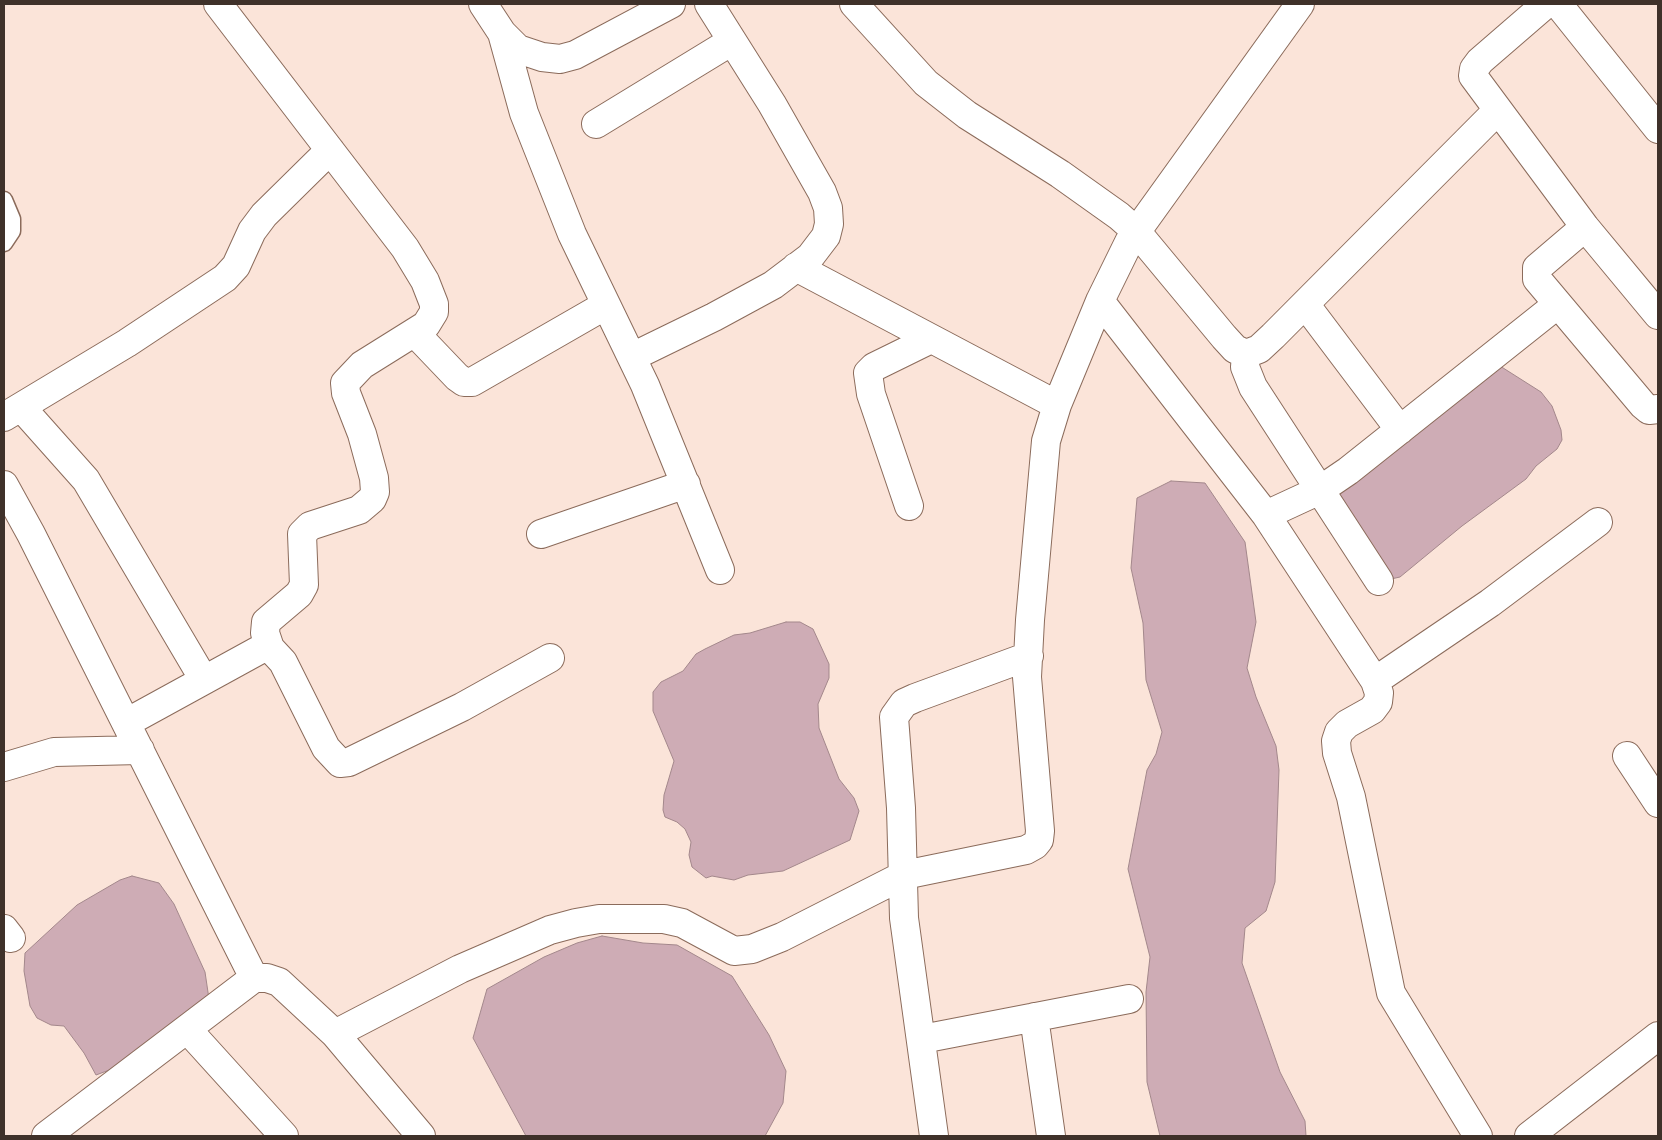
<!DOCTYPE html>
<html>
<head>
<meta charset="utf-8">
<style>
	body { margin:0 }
	#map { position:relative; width:1662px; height:1140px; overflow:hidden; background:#fbe4d9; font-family:Poppins,sans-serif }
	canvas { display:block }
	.frame { position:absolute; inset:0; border:5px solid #3f312a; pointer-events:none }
</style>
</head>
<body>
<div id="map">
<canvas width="1662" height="1140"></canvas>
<div class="frame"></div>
</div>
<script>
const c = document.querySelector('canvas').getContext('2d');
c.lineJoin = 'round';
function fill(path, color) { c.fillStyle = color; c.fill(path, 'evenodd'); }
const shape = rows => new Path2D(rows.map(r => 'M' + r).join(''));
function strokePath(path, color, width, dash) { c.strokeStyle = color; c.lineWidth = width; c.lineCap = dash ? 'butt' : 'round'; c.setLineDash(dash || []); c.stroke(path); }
const water = shape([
	[1500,366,1541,392,1552,406,1561,430,1562,440,1557,449,1536,466,1526,479,1462,526,1400,577,1391,579,1343,515,1338,493,1500,366],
	[1171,481,1205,483,1245,542,1256,622,1247,668,1256,697,1276,746,1279,770,1275,882,1266,911,1245,928,1242,963,1280,1072,1305,1121,1306,1136,1160,1136,1147,1082,1146,992,1150,957,1128,869,1147,770,1156,754,1162,732,1146,680,1143,623,1131,568,1137,498,1171,481],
	[786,622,800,622,813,629,829,664,829,678,818,704,819,728,839,779,854,798,859,811,850,840,783,871,748,875,734,880,712,876,706,878,692,867,689,855,691,842,685,829,677,822,665,817,663,810,664,795,674,761,653,711,653,692,661,682,683,671,696,654,705,649,734,635,750,633,786,622],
	[132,876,159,883,174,904,205,972,209,999,112,1069,96,1075,84,1053,64,1026,51,1025,37,1018,30,1006,24,971,25,953,77,905,120,880,132,876],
	[602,936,643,943,677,945,732,976,769,1035,786,1071,783,1103,765,1136,526,1136,473,1038,487,989,544,957,577,943,602,936]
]);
const lane = shape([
	[4,200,12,219,12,231,4,243]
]);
const street = shape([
	[218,4,405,248,425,281,434,304,434,312,426,325,362,365,345,383,346,393,362,434,374,478,375,492,372,499,359,510,310,526,302,534,304,585,299,594,266,622,265,633,270,648],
	[483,4,502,33,518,49,542,57,560,59,575,55,671,4],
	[854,4,926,83,967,115,1060,174,1119,216,1136,231,1224,337,1235,349,1246,354,1259,349,1273,336,1498,110],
	[1546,4,1480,61,1474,69,1473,76,1585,227,1658,315],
	[1558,4,1658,129],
	[502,33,524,113,572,234,645,385,720,570],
	[596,124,732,41],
	[1585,227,1537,268,1537,279,1643,405,1649,410,1658,409],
	[796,267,1057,405],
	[1100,301,1266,515,1375,681,1379,693,1378,702,1372,710,1347,724,1339,732,1336,741,1337,753,1351,797,1391,993,1478,1136],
	[1305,304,1400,430],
	[415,333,457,377,464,382,472,382,606,305],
	[1246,354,1245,367,1253,387,1379,581],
	[632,357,714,317,773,285,810,257,826,236,829,224,828,208,822,192,772,104,709,4],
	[21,407,86,480,204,680],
	[4,417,127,343,225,278,236,266,252,231,264,215,330,150],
	[4,485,31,534,254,978],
	[909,506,871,394,868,373,874,367,931,339],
	[1266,515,1320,490,1348,471,1558,304],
	[541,534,686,484],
	[1375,681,1490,603,1598,522],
	[126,723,261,649,270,648,283,662,326,748,340,763,349,762,462,707,550,658],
	[1627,756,1658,803],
	[4,767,54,752,140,750],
	[4,929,11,938],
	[1034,1017,1051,1136],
	[187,1029,284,1136],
	[335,1034,460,969,550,930,576,923,599,919,664,919,682,923,734,951,752,949,782,937,904,875,1026,850,1035,845,1039,840,1040,831,1027,677,1030,620,1046,441,1057,405,1100,301,1129,242,1300,4],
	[922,1039,1129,999],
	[46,1136,254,978,267,978,279,982,335,1034,421,1136],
	[934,1136,904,918,901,808,894,717,904,703,915,698,1029,656],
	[1529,1136,1658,1036]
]);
fill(water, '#ceacb5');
strokePath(water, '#a3878b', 1);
strokePath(lane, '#8b6b5b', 19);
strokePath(street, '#8b6b5b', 30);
strokePath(lane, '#fff', 16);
strokePath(street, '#fff', 28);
</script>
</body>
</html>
